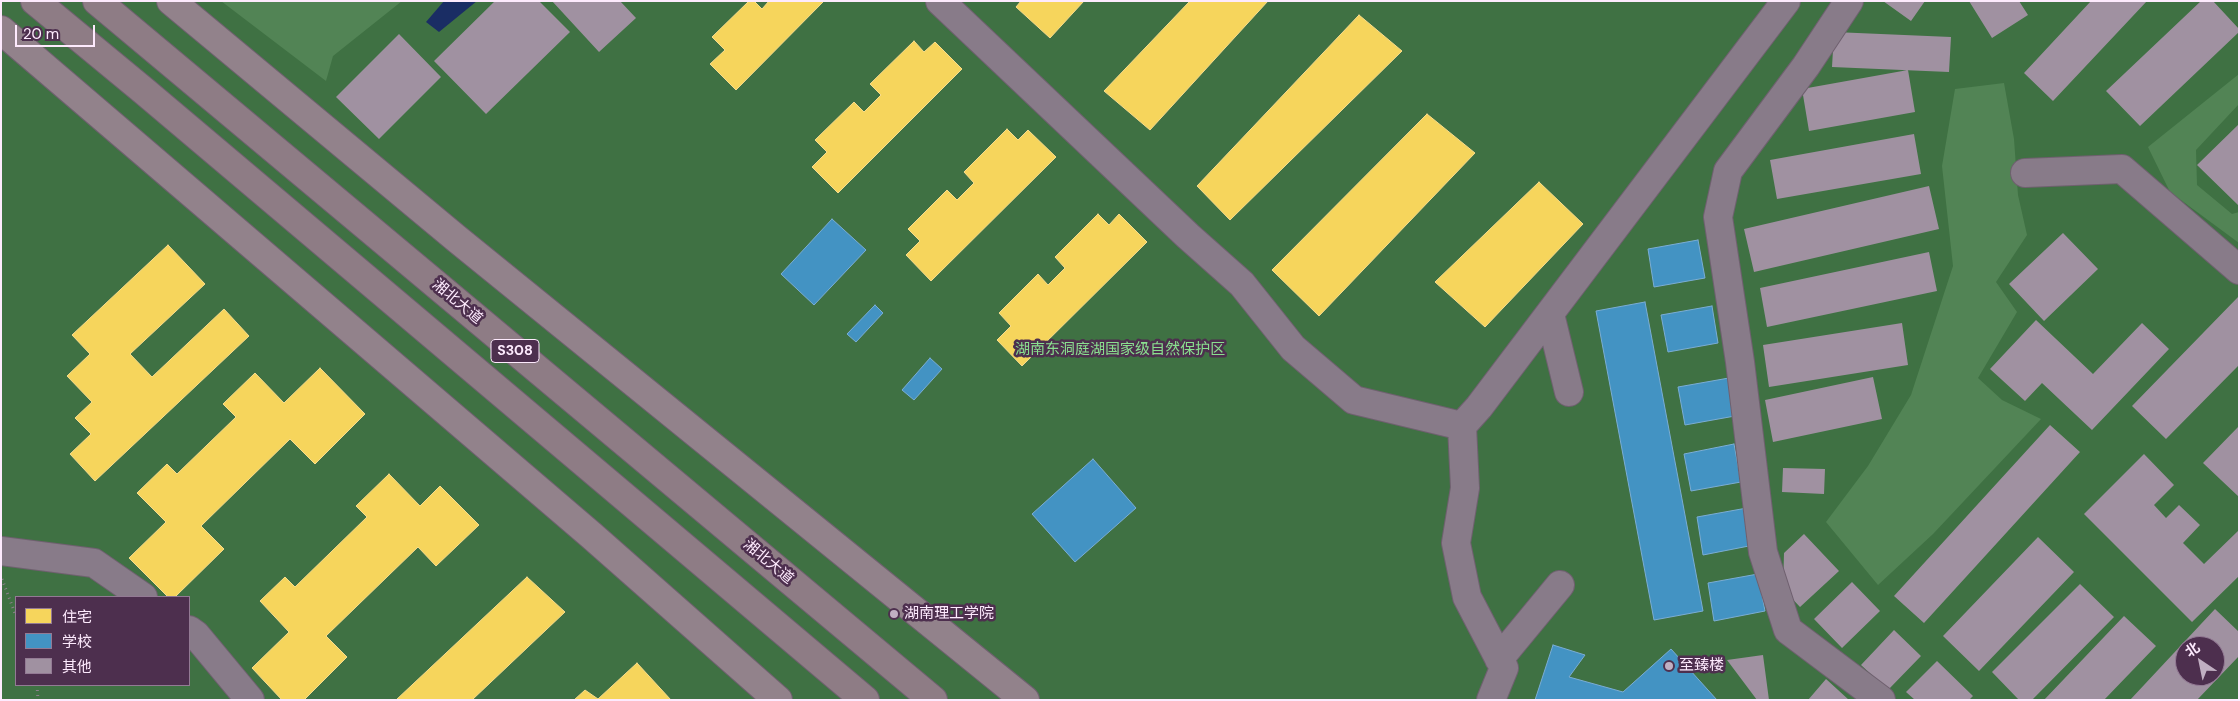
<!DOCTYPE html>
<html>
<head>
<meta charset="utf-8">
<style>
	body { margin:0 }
	#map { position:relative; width:2240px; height:701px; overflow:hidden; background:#524153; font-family:"DM Sans","Noto Sans SC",sans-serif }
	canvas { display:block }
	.frame { position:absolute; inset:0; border:2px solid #fdeafd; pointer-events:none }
	.legend { position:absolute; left:15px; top:596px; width:175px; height:90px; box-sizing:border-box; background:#4d2f4e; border:1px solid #937a94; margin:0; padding:6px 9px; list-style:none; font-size:15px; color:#fdeafd }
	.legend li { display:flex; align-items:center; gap:10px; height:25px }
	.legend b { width:25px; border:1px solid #937a94 }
	.north { position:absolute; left:2175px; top:636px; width:50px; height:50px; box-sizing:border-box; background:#4d2f4e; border:1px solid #937a94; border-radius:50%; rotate:326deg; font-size:14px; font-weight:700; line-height:20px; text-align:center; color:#fdeafd }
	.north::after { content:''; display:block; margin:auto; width:18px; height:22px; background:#c1afc2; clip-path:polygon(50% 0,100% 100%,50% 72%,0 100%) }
	.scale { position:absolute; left:15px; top:25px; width:80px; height:22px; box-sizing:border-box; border:2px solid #fdeafd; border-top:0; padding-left:6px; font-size:15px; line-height:18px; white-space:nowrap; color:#fdeafd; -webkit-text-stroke:4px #4d2f4e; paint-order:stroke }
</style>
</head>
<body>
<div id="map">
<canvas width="2240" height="701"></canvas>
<div class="frame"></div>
<ul class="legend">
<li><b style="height:14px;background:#f6d55c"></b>住宅</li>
<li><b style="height:14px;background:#4393c3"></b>学校</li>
<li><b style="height:14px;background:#a091a1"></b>其他</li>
</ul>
<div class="north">北</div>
<div class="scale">20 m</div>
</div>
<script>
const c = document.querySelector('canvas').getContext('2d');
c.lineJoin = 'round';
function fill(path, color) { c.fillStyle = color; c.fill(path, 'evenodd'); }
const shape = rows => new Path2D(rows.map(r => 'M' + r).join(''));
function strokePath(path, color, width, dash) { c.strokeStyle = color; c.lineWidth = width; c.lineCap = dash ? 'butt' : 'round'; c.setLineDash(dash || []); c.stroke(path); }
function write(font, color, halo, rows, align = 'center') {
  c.font = font + ' "DM Sans","Noto Sans SC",sans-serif'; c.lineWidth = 5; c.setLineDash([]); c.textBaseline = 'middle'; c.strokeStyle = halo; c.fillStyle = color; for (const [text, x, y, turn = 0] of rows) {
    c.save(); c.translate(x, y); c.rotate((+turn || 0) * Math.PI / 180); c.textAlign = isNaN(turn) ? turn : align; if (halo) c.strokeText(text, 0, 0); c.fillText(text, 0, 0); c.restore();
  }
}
const green = shape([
	[1,1,2239,1,2239,700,1,700],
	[16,597,189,597,189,685,16,685],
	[2185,646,2215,646,2215,676,2185,676]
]);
const forest = shape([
	[221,1,402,1,333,56,326,81],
	[2239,74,2239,104,2196,150,2197,185,2232,214,2239,212,2239,243,2170,192,2148,147],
	[2004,83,2014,139,2018,195,2027,235,1996,282,2017,312,1978,378,2002,400,2041,419,1933,534,1878,585,1826,522,1868,466,1911,395,1953,266,1942,166,1955,89]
]);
const water = shape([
	[444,1,477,1,439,32,426,22]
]);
const homes = shape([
	[749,1,754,1,762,9,769,1,824,1,736,90,710,64,725,50,712,37,749,1],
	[1021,1,1084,1,1050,38,1016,7,1021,1],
	[1190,1,1268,1,1150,130,1104,91,1190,1],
	[1359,15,1402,51,1230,220,1197,186,1359,15],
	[914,41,924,52,935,42,962,69,838,193,812,167,827,152,815,140,854,102,864,112,881,95,870,84,914,41],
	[1427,114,1475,153,1319,316,1272,270,1427,114],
	[1007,129,1018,140,1028,130,1056,157,931,281,906,255,920,241,908,229,947,190,957,200,974,183,964,172,1007,129],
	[1539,182,1583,224,1485,327,1435,282,1539,182],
	[1098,214,1109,225,1119,214,1147,242,1022,366,997,340,1011,326,999,313,1038,274,1048,285,1065,268,1055,257,1098,214],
	[168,245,205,284,130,354,152,377,224,309,249,336,95,481,70,454,91,434,75,418,92,402,67,376,90,354,72,335,168,245],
	[320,368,365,414,315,464,290,439,201,526,224,549,175,597,168,597,129,558,166,522,137,493,167,464,177,474,236,417,223,404,255,373,284,403,320,368],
	[389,474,420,506,440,486,479,525,436,566,418,547,326,636,347,657,304,700,282,700,252,668,289,632,260,601,285,577,295,587,367,517,356,506,389,474],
	[527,577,565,612,472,700,396,700,527,577],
	[637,663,671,700,574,700,585,690,598,699,637,663]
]);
const schools = shape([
	[832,219,866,250,814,305,781,274,832,219],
	[1698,240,1705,278,1654,287,1648,249,1698,240],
	[1645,302,1703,611,1654,620,1596,311,1645,302],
	[875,305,883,313,856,342,847,334,875,305],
	[1712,306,1718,343,1668,352,1661,315,1712,306],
	[930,358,942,369,914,400,902,390,930,358],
	[1729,378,1735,416,1685,425,1678,387,1729,378],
	[1734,444,1741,482,1691,491,1684,454,1734,444],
	[1093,459,1136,508,1075,562,1032,514,1093,459],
	[1747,508,1754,545,1703,555,1697,517,1747,508],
	[1758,574,1765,611,1714,621,1708,583,1758,574],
	[1553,645,1585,655,1569,677,1623,692,1671,649,1717,700,1535,700,1553,645]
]);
const building = shape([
	[495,1,539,1,570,32,486,114,434,61],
	[552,1,620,1,636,18,599,52],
	[1883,1,1925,1,1911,21],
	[1969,1,2019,1,2028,15,1992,38],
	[2091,1,2147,1,2053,101,2024,73],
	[2201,1,2213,1,2239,29,2239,32,2140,126,2106,91],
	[1834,32,1951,37,1949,72,1832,67],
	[399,34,441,77,379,139,336,97],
	[1908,70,1915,112,1809,131,1802,89],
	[2239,124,2239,204,2238,205,2197,165],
	[1914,134,1921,174,1777,199,1770,160],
	[1929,186,1939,229,1754,272,1744,229],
	[2063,233,2098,269,2044,321,2009,284],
	[1929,252,1937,291,1767,327,1760,288],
	[2239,296,2239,365,2166,439,2132,406],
	[2036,320,2093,374,2142,323,2169,349,2092,430,2042,383,2025,401,1990,369],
	[1902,323,1908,365,1769,387,1763,345],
	[1873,377,1882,419,1773,442,1765,400],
	[2050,425,2080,452,1924,623,1894,596],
	[2239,426,2239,497,2203,463],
	[2144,454,2174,485,2154,505,2166,518,2179,505,2200,525,2183,543,2204,564,2239,530,2239,576,2192,622,2084,514],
	[1783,468,1825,469,1824,494,1782,492],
	[1804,534,1839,571,1800,607,1783,589,1784,553],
	[2038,537,2074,572,1979,671,1943,636],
	[1852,582,1880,611,1842,648,1814,619],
	[2080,584,2114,617,2032,700,2019,700,1992,672],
	[2215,609,2239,632,2239,656,2197,700,2130,700],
	[2185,646,2215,646,2215,676,2185,676],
	[2124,616,2156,646,2104,700,2044,700],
	[1894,630,1921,656,1888,690,1861,665],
	[1763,655,1769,700,1757,700,1727,660],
	[1937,661,1973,696,1969,700,1915,700,1906,692],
	[1826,679,1849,700,1808,700]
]);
const path = shape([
	[2,579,16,616],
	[37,685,38,700]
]);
const minor = shape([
	[940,1,1188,236,1242,284,1293,348,1354,400,1462,426],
	[1849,1,1806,66,1728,171,1718,217,1740,362,1763,552,1788,630,1881,700],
	[2025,173,2122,169,2239,270],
	[1550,314,1569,392],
	[1,551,94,563,143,597],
	[189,630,196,635,250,700],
	[1499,659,1560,585],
	[1491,700,1504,668,1467,597,1456,543,1465,488,1462,426,1479,407,1786,1]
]);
const major = shape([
	[171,1,457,239,1025,700],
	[1,30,591,535,778,700]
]);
const highway = shape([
	[35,1,144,91,865,700],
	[97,1,933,700]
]);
const markers = [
	[894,614,5,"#c1afc2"],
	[1669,666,5,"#c1afc2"]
];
const shields = [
	[515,351,48]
];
const shieldNames = [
	["S308",515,351]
];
const streetNames = [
	["湘北大道",457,302,40],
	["湘北大道",768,562,40]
];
const parkNames = [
	["湖南东洞庭湖国家级自然保护区",1120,350]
];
const poiNames = [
	["湖南理工学院",904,614],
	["至臻楼",1679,666]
];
fill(green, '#3f7143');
fill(forest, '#528455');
fill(water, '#1a2d64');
fill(homes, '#f6d55c');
strokePath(homes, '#f8db8c', 1);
fill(schools, '#4393c3');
strokePath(schools, '#7badd4', 1);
fill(building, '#a091a1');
strokePath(minor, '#6f606f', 30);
strokePath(major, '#6f606f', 30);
strokePath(highway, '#6f606f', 30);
strokePath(path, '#8c808c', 3, [1, 4]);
strokePath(minor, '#887b89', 28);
strokePath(major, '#92828b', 28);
strokePath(highway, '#8e7c85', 28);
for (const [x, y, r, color] of markers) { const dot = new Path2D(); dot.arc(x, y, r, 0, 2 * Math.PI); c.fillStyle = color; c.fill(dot); strokePath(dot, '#4d2f4e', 2); }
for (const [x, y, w] of shields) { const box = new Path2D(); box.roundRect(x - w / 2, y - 11.5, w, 23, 4); c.fillStyle = '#4d2f4e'; c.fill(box); strokePath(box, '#fdeafd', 1); }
write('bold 14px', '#fdeafd', null, shieldNames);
write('15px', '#fdeafd', '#4d2f4e', streetNames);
write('15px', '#8adf8f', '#4d2f4e', parkNames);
write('15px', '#fdeafd', '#4d2f4e', poiNames, 'left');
</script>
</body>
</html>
